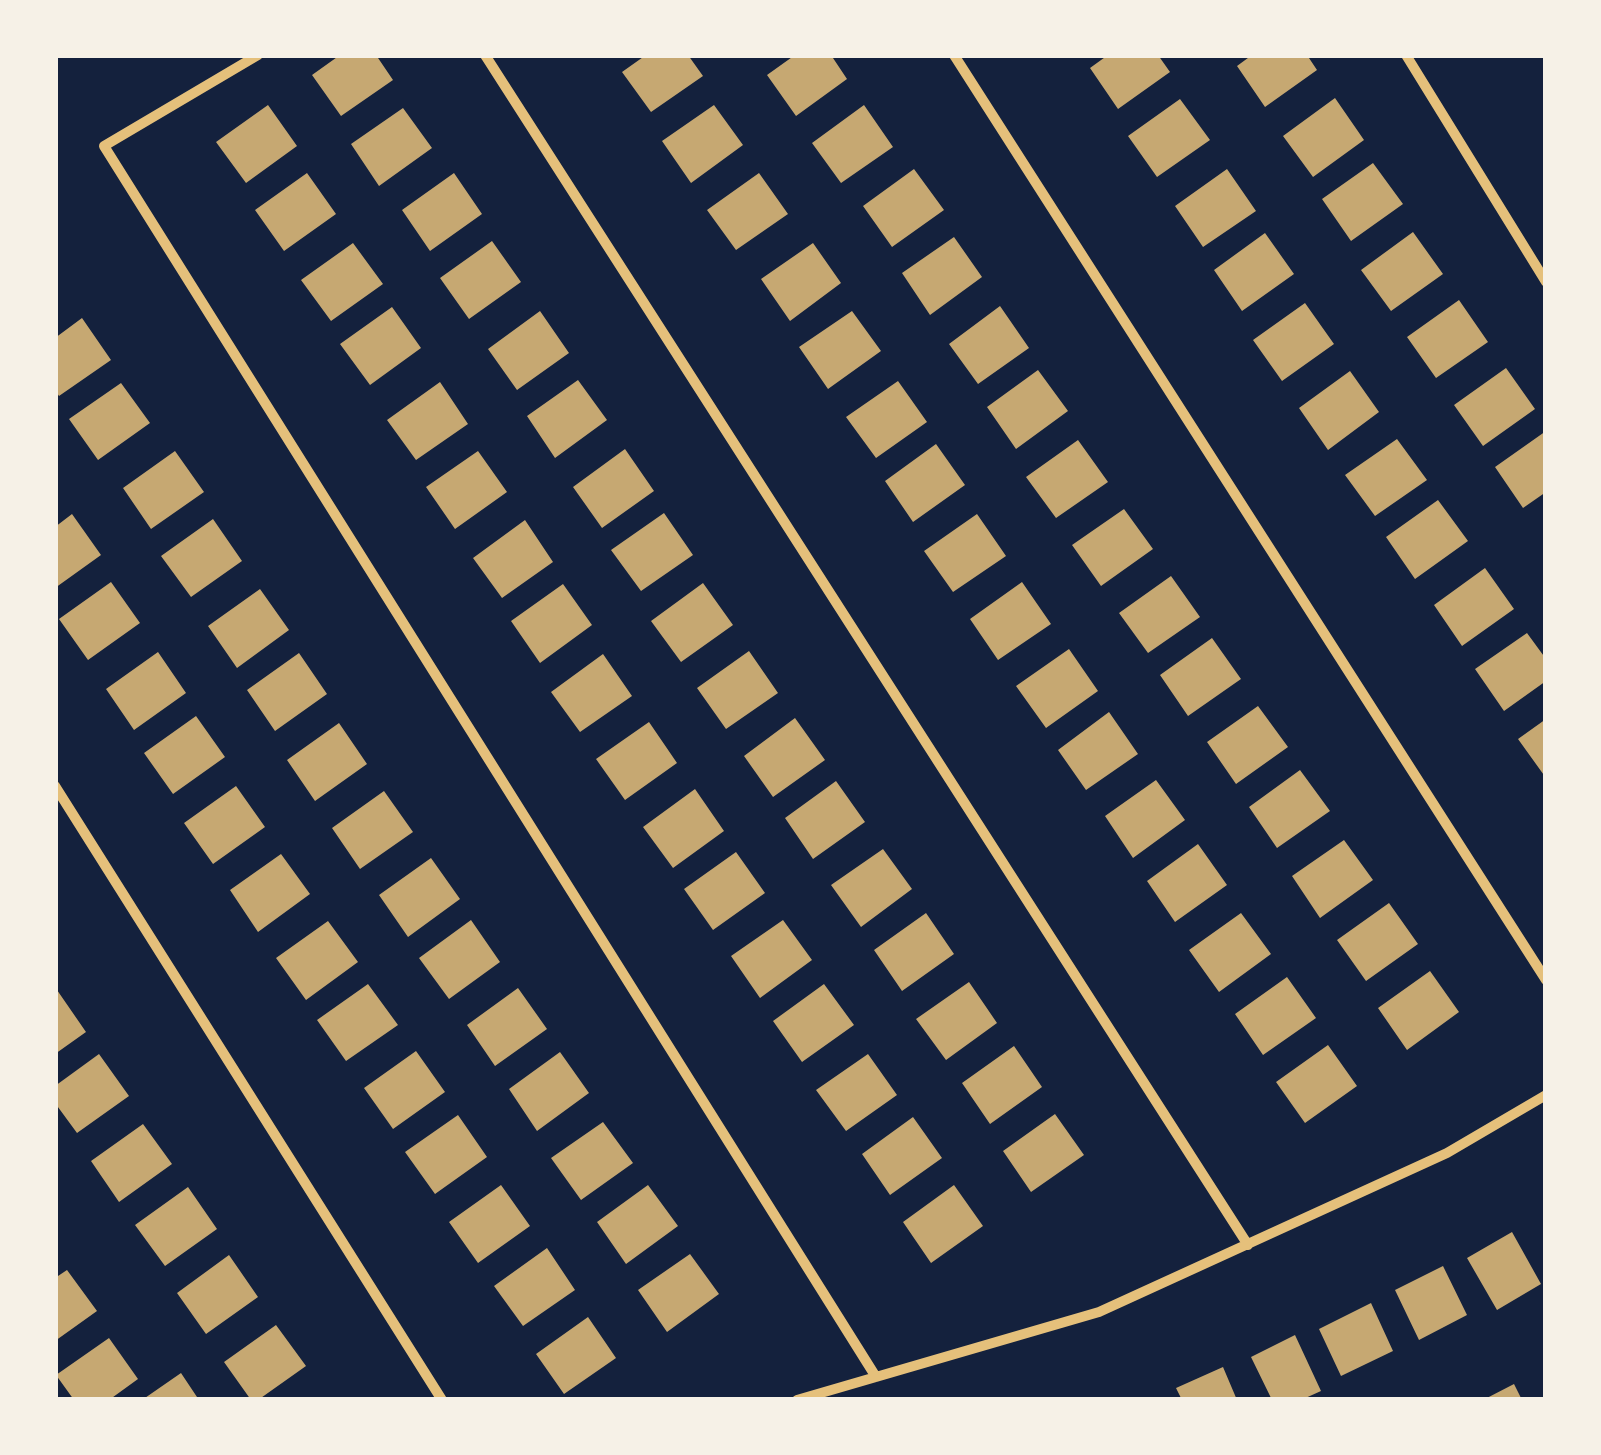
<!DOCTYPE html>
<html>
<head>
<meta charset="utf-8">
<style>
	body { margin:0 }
	#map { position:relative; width:1601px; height:1455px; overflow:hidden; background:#14213d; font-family:"Archivo Narrow",sans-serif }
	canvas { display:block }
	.frame { position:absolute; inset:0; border:58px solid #f6f1e7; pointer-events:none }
</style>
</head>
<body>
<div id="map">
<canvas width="1601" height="1455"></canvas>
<div class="frame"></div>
</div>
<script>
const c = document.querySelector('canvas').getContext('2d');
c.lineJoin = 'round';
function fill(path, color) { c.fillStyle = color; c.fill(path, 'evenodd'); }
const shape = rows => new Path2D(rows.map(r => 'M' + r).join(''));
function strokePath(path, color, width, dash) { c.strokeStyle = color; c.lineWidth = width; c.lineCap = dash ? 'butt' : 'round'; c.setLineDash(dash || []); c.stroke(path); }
const building = shape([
	[340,55,376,55,393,80,341,116,312,75],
	[646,55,688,55,703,76,651,112,622,72],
	[795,55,831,55,847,79,796,116,767,75],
	[1108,55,1158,55,1170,72,1118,109,1090,68],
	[1252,55,1307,55,1317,70,1265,107,1237,66],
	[1335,98,1364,140,1313,177,1283,136],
	[1180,99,1210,140,1157,177,1128,136],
	[268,105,297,146,246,183,216,142],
	[714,105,743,145,691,183,662,141],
	[864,105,893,147,841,183,812,143],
	[403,108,432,148,379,186,351,144],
	[1373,163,1403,204,1351,241,1322,199],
	[914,169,944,210,892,247,863,206],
	[1227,169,1256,211,1203,247,1175,206],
	[307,173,336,214,284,251,255,210],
	[454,173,482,214,430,251,402,210],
	[759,173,788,214,736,250,707,210],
	[1413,232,1443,274,1391,311,1361,270],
	[1265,233,1294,274,1242,311,1214,270],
	[954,237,982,277,930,315,902,273],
	[492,241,521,282,469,319,440,278],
	[353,243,383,284,331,321,301,280],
	[813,243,841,283,790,321,761,279],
	[1459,300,1488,342,1436,378,1407,337],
	[1305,303,1334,344,1282,381,1253,340],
	[1000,306,1029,348,978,384,949,344],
	[392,307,421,348,370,385,340,344],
	[540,311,569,353,517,390,488,349],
	[852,311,881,351,828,389,799,347],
	[82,318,111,360,59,396,55,390,55,338],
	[1506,368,1535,409,1483,446,1454,405],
	[1038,370,1068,411,1016,449,987,407],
	[1350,371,1379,412,1328,450,1299,408],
	[578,380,607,420,555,458,527,416],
	[898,381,927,422,876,458,846,417],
	[440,382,468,424,416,460,387,420],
	[121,383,150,423,98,460,69,419],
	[1546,431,1546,492,1523,508,1495,467],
	[1397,439,1427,480,1375,516,1345,475],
	[1078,440,1108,482,1056,518,1026,477],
	[936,444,965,485,913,522,885,481],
	[625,449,654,491,602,528,573,487],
	[175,451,204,492,151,529,123,488],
	[478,451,507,492,455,529,426,487],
	[1438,500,1468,541,1415,579,1386,537],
	[1124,509,1153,549,1101,586,1072,545],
	[664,513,693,555,641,591,611,550],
	[72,514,101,555,55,588,55,527],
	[977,514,1006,556,953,592,924,551],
	[213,519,242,561,191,597,161,556],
	[525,520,553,562,502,598,473,558],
	[1485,568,1514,609,1462,646,1434,605],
	[1171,576,1200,617,1148,653,1119,613],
	[111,582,140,623,88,660,59,619],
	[1022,582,1051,624,998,660,970,619],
	[703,583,733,625,681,662,651,621],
	[563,584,592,625,540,663,511,621],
	[260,589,289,630,237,668,208,626],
	[1527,633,1546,659,1546,681,1504,711,1475,669],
	[1212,638,1241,679,1188,716,1160,675],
	[1069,649,1098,691,1046,728,1016,686],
	[749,651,778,693,726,729,697,688],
	[158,652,186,693,134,730,106,689],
	[299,653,327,694,275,731,247,690],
	[603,654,632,696,580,732,551,692],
	[1258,706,1288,747,1236,784,1207,742],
	[1109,712,1138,754,1086,790,1058,750],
	[196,716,225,757,173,794,144,753],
	[795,718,825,760,773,797,744,756],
	[1546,719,1546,778,1518,739],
	[649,722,677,763,625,800,596,759],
	[339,723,367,764,315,801,287,760],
	[1300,770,1330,811,1277,848,1249,807],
	[1156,780,1185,820,1133,858,1105,816],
	[836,781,865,822,813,859,785,818],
	[236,786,265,827,213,864,184,823],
	[695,789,724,831,673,868,643,827],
	[384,791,413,832,360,869,332,828],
	[1344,840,1373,880,1320,918,1292,876],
	[1198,844,1227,885,1175,922,1147,881],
	[883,849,912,889,861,927,831,885],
	[736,852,765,893,713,930,684,889],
	[281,854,310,894,258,932,230,890],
	[431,858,460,899,408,937,379,895],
	[1389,903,1418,944,1366,981,1337,940],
	[926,913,954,954,902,991,874,950],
	[1241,913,1271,954,1219,992,1189,950],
	[471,920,500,962,449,999,419,958],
	[783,920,812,960,760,998,731,956],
	[328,921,358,962,306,1000,276,958],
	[1430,971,1459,1012,1407,1050,1378,1008],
	[1287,977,1316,1018,1263,1055,1235,1014],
	[969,982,997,1023,946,1060,916,1019],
	[368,984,398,1025,346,1061,317,1020],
	[824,984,854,1025,802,1062,773,1021],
	[518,988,547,1029,495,1066,467,1025],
	[57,990,86,1032,55,1054,55,991],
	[1328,1045,1357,1086,1305,1123,1276,1082],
	[1014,1046,1042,1087,990,1124,962,1083],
	[416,1051,445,1092,393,1129,364,1088],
	[560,1052,589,1093,537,1131,509,1089],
	[99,1054,129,1096,77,1133,55,1103,55,1086],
	[868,1054,897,1095,846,1131,816,1090],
	[1055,1114,1084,1155,1031,1192,1003,1151],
	[458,1115,487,1157,435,1194,405,1152],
	[913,1117,942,1158,890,1195,862,1154],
	[603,1122,633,1163,581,1200,551,1158],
	[143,1124,172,1164,119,1202,91,1161],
	[501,1185,530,1226,478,1263,449,1222],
	[648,1185,678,1226,626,1264,597,1222],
	[954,1185,983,1226,931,1263,903,1222],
	[188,1187,217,1229,165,1266,135,1225],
	[1512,1232,1541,1284,1497,1310,1467,1258],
	[547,1248,575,1290,523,1326,494,1286],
	[690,1254,719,1294,667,1332,638,1290],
	[229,1255,258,1297,206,1334,177,1293],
	[1443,1266,1467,1315,1419,1340,1395,1290],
	[67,1270,97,1311,55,1341,55,1278],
	[1371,1303,1393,1351,1341,1376,1319,1329],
	[588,1317,616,1358,564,1394,536,1354],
	[276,1325,306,1366,258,1400,251,1400,224,1362],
	[1295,1335,1321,1391,1301,1400,1272,1400,1251,1357],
	[109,1338,138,1379,109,1400,74,1400,56,1375],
	[1223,1367,1237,1400,1182,1400,1176,1388],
	[181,1373,199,1400,142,1400],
	[1514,1384,1522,1400,1483,1400]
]);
const minor = shape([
	[258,55,104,146,876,1377],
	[485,55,1248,1245],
	[954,55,1546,980],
	[1406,55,1546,282],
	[55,786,442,1400],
	[797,1400,1099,1312,1447,1153,1546,1095]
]);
fill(building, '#c6a872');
strokePath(minor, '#e5c07b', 10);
</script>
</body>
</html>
